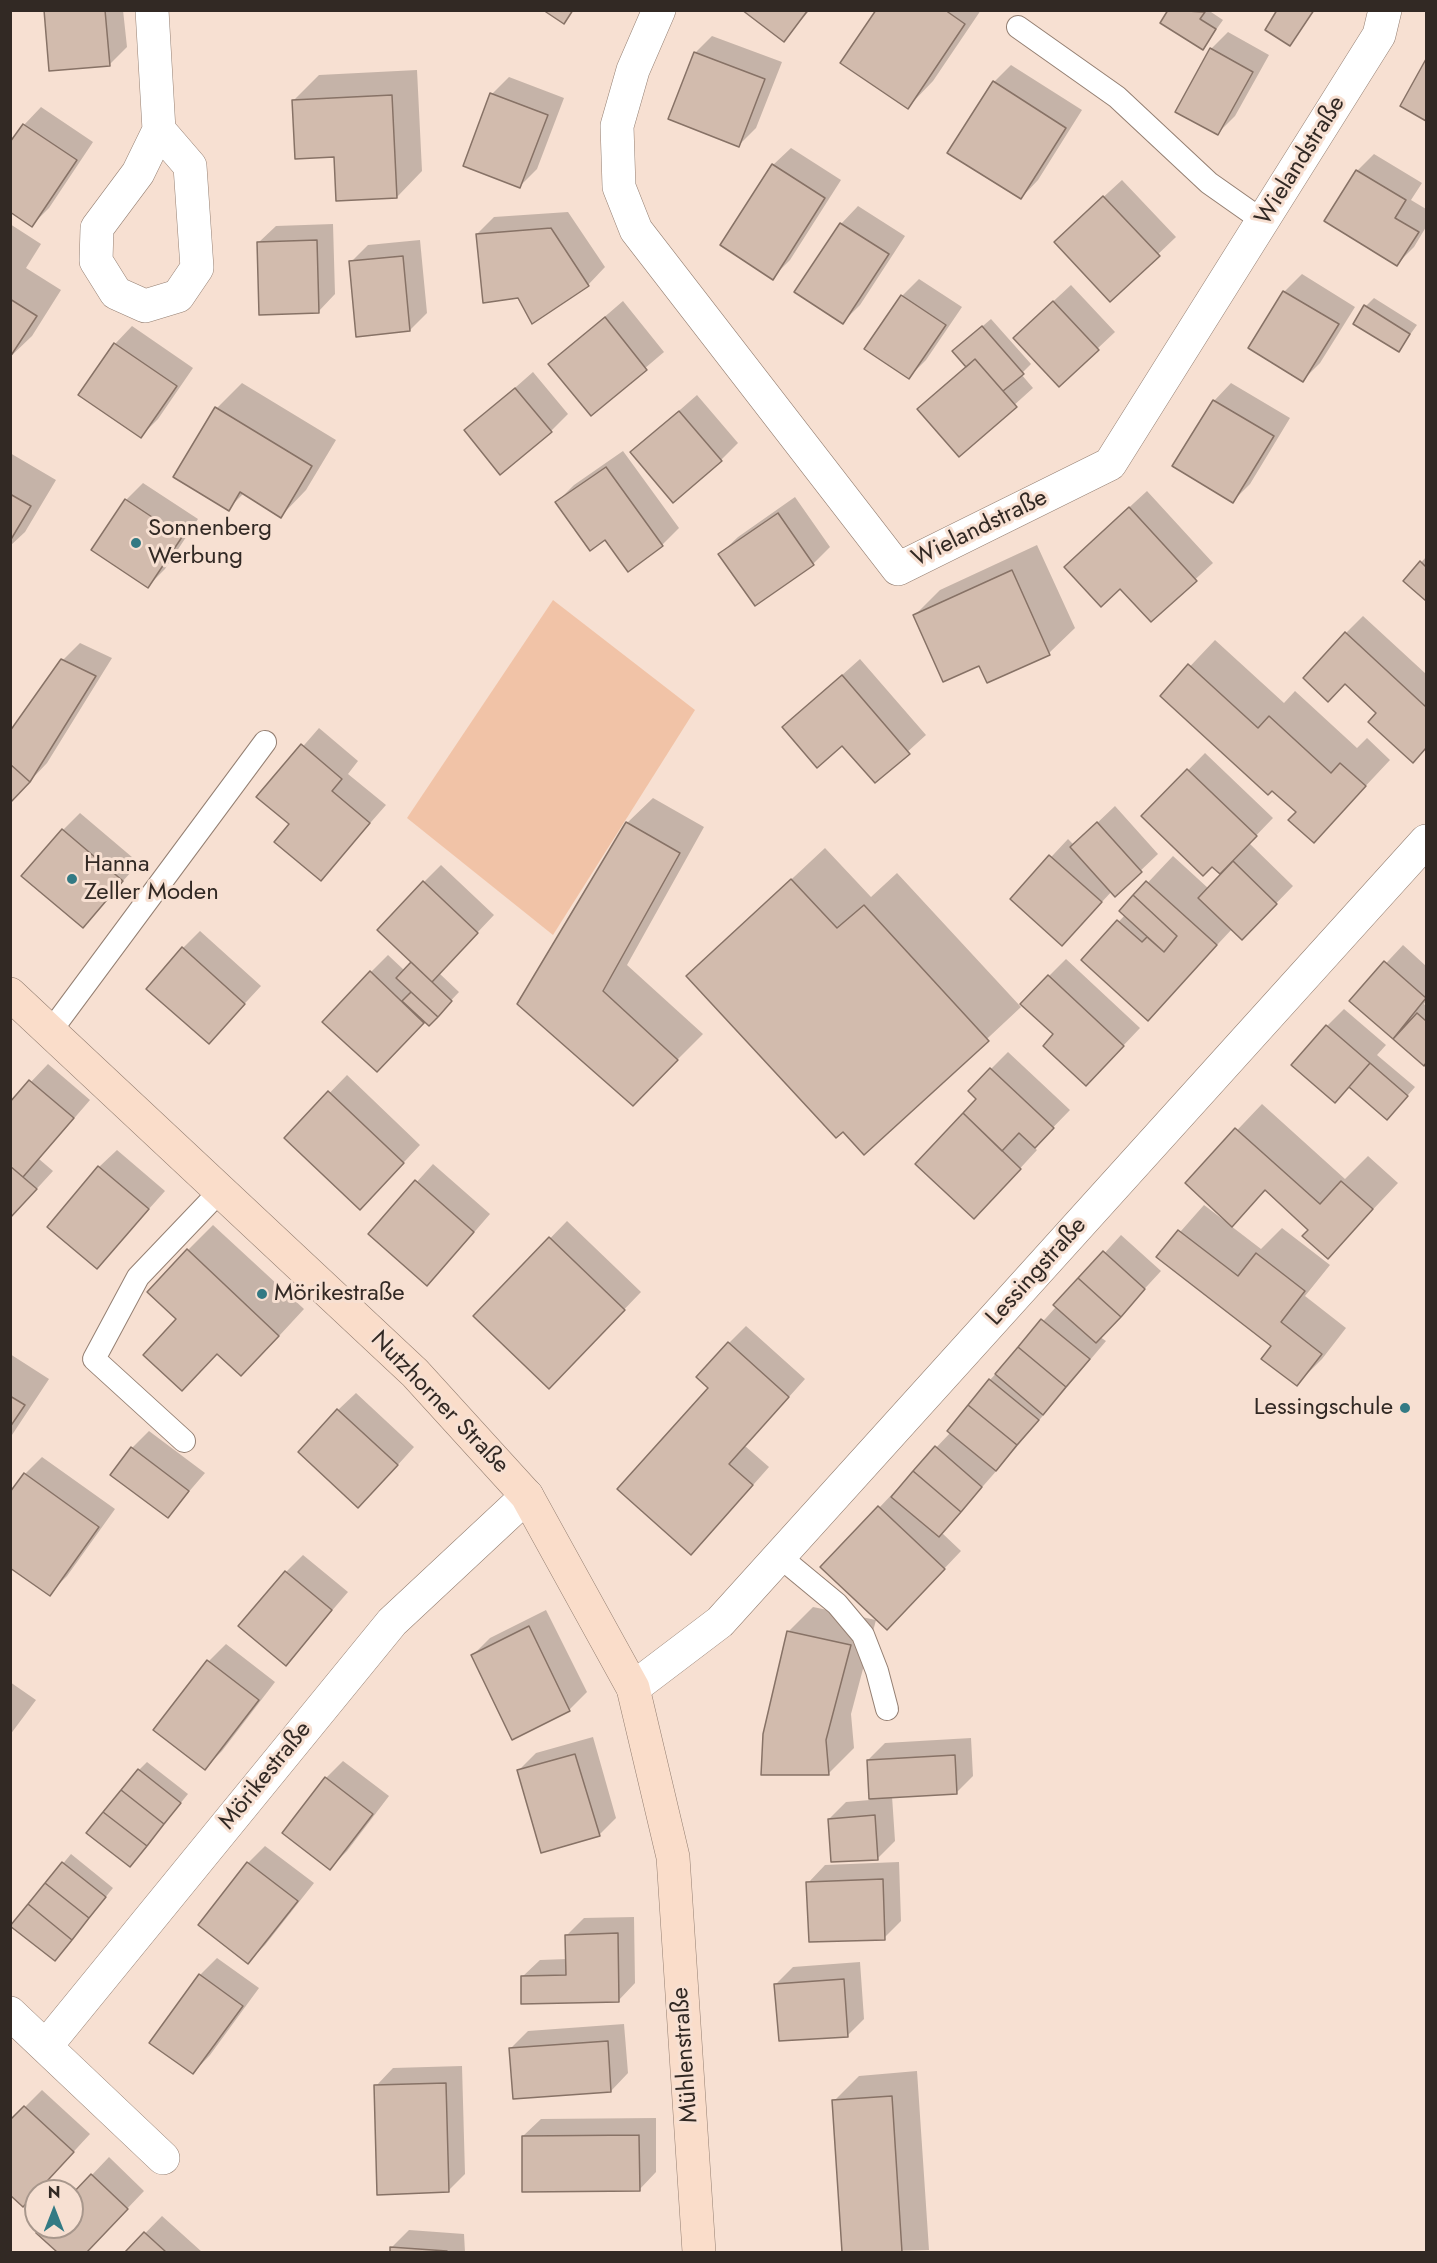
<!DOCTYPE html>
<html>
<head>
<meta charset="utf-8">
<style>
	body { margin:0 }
	#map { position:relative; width:1437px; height:2263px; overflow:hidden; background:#f7e0d2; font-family:Jost,sans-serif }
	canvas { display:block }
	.frame { position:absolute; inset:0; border:12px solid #322924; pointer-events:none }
	.north { position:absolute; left:24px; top:2179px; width:60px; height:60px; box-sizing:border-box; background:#f7e0d2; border:2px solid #a8978c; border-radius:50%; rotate:0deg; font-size:16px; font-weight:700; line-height:24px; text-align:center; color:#322924 }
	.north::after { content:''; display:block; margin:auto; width:21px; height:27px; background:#337a84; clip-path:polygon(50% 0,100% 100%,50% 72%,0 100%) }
</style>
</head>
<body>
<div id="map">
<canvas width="1437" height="2263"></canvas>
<div class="frame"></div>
<div class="north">N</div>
</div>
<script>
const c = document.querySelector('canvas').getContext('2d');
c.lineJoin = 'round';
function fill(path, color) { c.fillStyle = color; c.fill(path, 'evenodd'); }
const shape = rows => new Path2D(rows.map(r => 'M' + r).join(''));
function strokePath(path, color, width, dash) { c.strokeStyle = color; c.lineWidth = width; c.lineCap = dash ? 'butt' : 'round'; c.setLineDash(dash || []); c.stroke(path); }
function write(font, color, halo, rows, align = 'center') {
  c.font = font + ' Jost,sans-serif'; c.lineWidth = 6; c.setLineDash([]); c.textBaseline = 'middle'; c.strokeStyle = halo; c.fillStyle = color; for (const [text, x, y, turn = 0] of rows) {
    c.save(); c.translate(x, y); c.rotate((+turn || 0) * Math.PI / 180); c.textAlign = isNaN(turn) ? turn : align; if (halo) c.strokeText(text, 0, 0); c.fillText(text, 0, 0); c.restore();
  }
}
const green = shape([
	[553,600,695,710,553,935,407,818]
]);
const shadow = shape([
	[45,10,123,10,127,47,109,65],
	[745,10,810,10,783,40],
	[878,10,981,10,933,81,908,107],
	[1170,10,1208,10,1223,20,1203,48],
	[1279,10,1315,10,1290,44],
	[1228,32,1269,55,1235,116,1218,133,1211,49],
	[712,36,782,62,756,128,739,145,695,53],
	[1426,62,1426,119,1402,105],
	[1011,65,1082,110,1038,180,1021,198,994,82],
	[417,70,422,171,397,197,335,155,294,100,319,75],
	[509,77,564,98,537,169,520,186,492,94],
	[41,107,93,142,49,208,32,225,24,125],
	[791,148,841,180,790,260,772,278,773,165],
	[1374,154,1422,183,1411,200,1426,209,1426,227,1414,247,1397,264,1357,171],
	[1122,180,1176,237,1110,300,1073,225],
	[858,206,905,236,860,305,843,322,796,292,841,224],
	[568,212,605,267,588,285,519,297,477,234,494,217],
	[10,224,41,244,26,268,61,290,32,336,10,357],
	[333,224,335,294,318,312,258,243,276,226],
	[420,240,427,313,410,330,351,262,368,245],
	[1302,274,1355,307,1320,363,1303,380,1250,348,1284,292],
	[919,279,962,307,926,360,909,377,902,296],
	[1071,285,1115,332,1059,385,1032,321],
	[1374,298,1417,325,1399,350,1366,306],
	[623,301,664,352,591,414,550,364],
	[991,319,1031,364,1021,374,1033,388,959,455,936,392,967,366,963,343],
	[132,326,193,368,158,419,141,436,80,395,115,344],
	[533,372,568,414,551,431,466,431],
	[242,383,336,440,306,490,281,516,244,493,228,509,217,408],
	[1231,383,1290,418,1250,484,1233,501,1174,465,1214,401],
	[697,395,738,443,721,460,632,452],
	[623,451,679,528,662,545,605,538,557,502,574,485],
	[10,453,56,480,25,532,10,546],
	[143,483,198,519,165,569,148,586,126,500],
	[1147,491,1213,563,1151,620,1083,550],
	[795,497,830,547,813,564,720,554,738,537],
	[1037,545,1075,628,1049,653,987,681,979,664,914,616,940,590],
	[1426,557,1426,600,1405,581],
	[1363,616,1426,674,1426,747,1413,761,1378,713,1345,682,1346,633],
	[1215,640,1284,703,1295,691,1357,748,1367,738,1390,760,1314,841,1298,812,1162,696],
	[80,643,112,658,47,763,10,802,63,660],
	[860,659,926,735,875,781,843,744,784,727],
	[319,728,358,761,348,774,386,805,321,879,291,824,259,797],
	[1205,753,1273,818,1249,843,1293,886,1259,921,1232,929,1148,1019,1083,960,1125,915,1121,911,1173,856,1209,889,1222,874,1143,816],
	[653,798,704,827,627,965,703,1034,633,1104,519,1004,627,823],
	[1115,806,1158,854,1115,895,1112,891,1079,927,1012,899,1068,839,1074,845],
	[80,813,139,863,83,926,63,830],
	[825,848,871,897,897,873,1021,1007,865,1153,688,976],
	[441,865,494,915,439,973,459,992,429,1024,425,1021,394,1053,371,972,388,955,405,971,413,962,424,882],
	[200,931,261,986,209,1042,183,948],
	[1403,945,1426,966,1426,1001,1424,1004,1426,1006,1426,1061,1424,1064,1351,1001],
	[1066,959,1140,1028,1103,1067,1049,976],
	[1344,1009,1386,1045,1377,1055,1415,1087,1395,1110,1350,1086,1335,1101,1327,1026],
	[1008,1052,1070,1110,1034,1147,1037,1150,991,1200,978,1099,991,1069],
	[48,1064,90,1100,39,1159,53,1171,10,1218,10,1104],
	[347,1075,420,1145,377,1191,286,1138],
	[1262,1104,1345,1179,1368,1156,1398,1183,1328,1257,1310,1230,1267,1189,1231,1226,1261,1249,1282,1228,1330,1265,1305,1296,1346,1328,1322,1359,1297,1384,1273,1345,1158,1257,1204,1205,1225,1221,1226,1219,1187,1183],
	[117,1150,165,1191,97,1267,99,1167],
	[433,1164,490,1214,444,1267,370,1234],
	[567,1221,641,1292,566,1370,475,1316],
	[213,1225,304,1309,267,1349,178,1319,188,1250],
	[1121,1235,1161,1271,1100,1337,1106,1341,998,1469,942,1533,961,1551,904,1611,823,1567,951,1432,990,1380],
	[746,1326,805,1379,745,1446,769,1467,708,1536,710,1388,729,1343],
	[10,1354,49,1379,10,1438],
	[356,1393,414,1447,376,1489,338,1410],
	[149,1431,205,1473,168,1516,132,1448],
	[42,1457,115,1509,67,1576,49,1594,25,1474],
	[303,1555,348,1592,286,1664,286,1572],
	[813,1607,876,1620,851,1714,854,1748,828,1774,788,1632],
	[546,1610,587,1692,570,1709,513,1737,472,1656,490,1638],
	[226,1644,275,1682,222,1751,205,1768,155,1730,209,1661],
	[10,1682,36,1700,10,1735],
	[593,1737,616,1818,599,1835,519,1770,536,1753],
	[971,1738,973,1776,956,1793,892,1796,895,1841,878,1858,829,1819,846,1802,870,1800,868,1760,885,1743],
	[343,1761,389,1796,347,1851,330,1868,326,1778],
	[147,1762,188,1794,130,1865,139,1770],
	[265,1846,314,1883,265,1945,248,1962,248,1863],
	[71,1854,113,1888,63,1950,12,1925],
	[899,1862,901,1921,884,1938,808,1883,825,1865],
	[634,1917,635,1983,618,2001,522,1977,540,1960,567,1959,567,1935,584,1918],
	[217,1958,259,1988,210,2055,193,2073,200,1975],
	[860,1962,864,2019,847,2036,776,1984,793,1967],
	[624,2024,628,2073,611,2091,511,2048,528,2031],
	[462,2066,465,2174,448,2191,376,2086,393,2068],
	[917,2071,929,2250,843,2252,834,2101,859,2076],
	[42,2090,90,2134,40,2188,25,2107],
	[656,2118,656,2172,639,2190,523,2136,541,2119],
	[109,2157,144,2191,86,2252,59,2252,38,2232,43,2227,72,2227,72,2196],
	[162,2216,202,2252,127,2252],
	[409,2230,464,2234,465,2252,392,2252,392,2247]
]);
const building = shape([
	[44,10,105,10,110,66,49,71,44,10],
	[543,10,573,10,564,24,543,10],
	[742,10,808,10,784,42,742,10],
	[876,10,945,10,965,24,908,109,840,63,876,10],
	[1168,10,1205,12,1200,19,1216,29,1203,50,1160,23,1168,10],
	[1277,10,1314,10,1290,46,1265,30,1277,10],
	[1210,48,1253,72,1218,135,1175,112,1210,48],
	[694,52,765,79,739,147,668,119,694,52],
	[1426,59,1426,121,1400,106,1426,59],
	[993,81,1066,128,1021,199,947,153,993,81],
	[490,93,548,115,520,188,463,166,490,93],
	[392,95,397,198,336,201,334,157,295,159,292,100,392,95],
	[23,124,77,160,32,227,10,212,10,142,23,124],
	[772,164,825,198,773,280,720,245,772,164],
	[1356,170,1406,200,1395,218,1419,232,1397,266,1324,221,1356,170],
	[1103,196,1160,256,1110,302,1054,242,1103,196],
	[840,223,889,254,843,324,794,292,840,223],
	[551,228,589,286,532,324,518,298,483,303,476,234,551,228],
	[317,240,319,313,259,315,257,242,317,240],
	[403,256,410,331,356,337,349,261,403,256],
	[1283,291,1339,324,1303,382,1248,348,1283,291],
	[901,295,946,325,909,379,864,349,901,295],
	[10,299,37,316,10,357,10,299],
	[1053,301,1099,350,1059,387,1013,338,1053,301],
	[1364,305,1410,334,1399,352,1353,324,1364,305],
	[605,317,647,370,591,416,548,364,605,317],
	[982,326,1024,374,1003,391,975,359,966,367,952,351,982,326],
	[114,343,177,386,141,438,78,395,114,343],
	[975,359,1017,407,959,457,917,409,975,359],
	[515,388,552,432,500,475,464,430,515,388],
	[1213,400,1274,436,1233,503,1172,466,1213,400],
	[215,407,312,466,281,518,240,492,229,511,173,477,215,407],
	[679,411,722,461,673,503,630,452,679,411],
	[606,467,663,546,628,572,605,540,590,551,555,502,606,467],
	[10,494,31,506,10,541,10,494],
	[125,499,182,537,148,588,91,550,125,499],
	[1129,507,1197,581,1151,622,1120,589,1101,607,1064,567,1129,507],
	[778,513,814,565,755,606,718,554,778,513],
	[1420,561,1426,567,1426,601,1403,581,1420,561],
	[1012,570,1050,655,987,683,979,666,943,682,913,615,1012,570],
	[1345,632,1426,707,1426,748,1413,763,1368,722,1376,713,1345,684,1328,702,1303,678,1345,632],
	[61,659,96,676,30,782,10,764,10,731,61,659],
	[1188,664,1258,728,1269,716,1331,773,1340,763,1366,786,1314,843,1288,820,1296,812,1272,791,1268,795,1160,696,1188,664],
	[842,675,910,754,875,783,842,746,817,768,782,727,842,675],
	[301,744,342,779,332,791,370,823,321,881,274,842,289,824,256,797,301,744],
	[10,764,30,782,10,803,10,764],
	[1187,769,1257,836,1220,874,1212,867,1203,876,1141,816,1187,769],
	[626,822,680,853,603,991,678,1060,633,1106,517,1004,626,822],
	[1097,822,1142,872,1115,897,1070,847,1097,822],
	[62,829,123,881,83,928,21,876,62,829],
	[1049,855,1102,902,1062,946,1010,899,1049,855],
	[1233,861,1277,904,1242,940,1198,898,1233,861],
	[791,879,837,928,864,905,989,1041,864,1155,843,1132,836,1138,686,976,791,879],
	[423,881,478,933,432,982,377,930,423,881],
	[1146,881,1217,945,1148,1021,1081,960,1117,920,1142,942,1147,937,1164,952,1177,936,1133,895,1146,881],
	[1133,895,1177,936,1164,952,1119,911,1133,895],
	[182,947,245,1004,209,1044,146,989,182,947],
	[1384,961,1426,998,1393,1039,1349,1001,1384,961],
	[411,962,452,1001,438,1017,396,978,411,962],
	[370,971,424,1023,377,1072,322,1022,370,971],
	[1048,975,1124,1046,1086,1086,1043,1046,1053,1034,1020,1004,1048,975],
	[411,992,438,1017,429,1026,402,1001,411,992],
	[1417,1013,1426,1021,1426,1063,1424,1066,1393,1039,1417,1013],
	[1326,1025,1370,1063,1335,1103,1291,1065,1326,1025],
	[1370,1063,1408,1096,1387,1120,1349,1087,1370,1063],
	[990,1068,1054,1128,1035,1148,1019,1133,1002,1151,963,1113,976,1099,968,1091,990,1068],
	[29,1080,74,1118,23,1177,10,1166,10,1102,29,1080],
	[328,1091,404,1163,360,1210,284,1138,328,1091],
	[963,1113,1021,1169,974,1219,915,1164,963,1113],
	[1235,1128,1320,1204,1341,1181,1373,1209,1328,1259,1302,1236,1308,1230,1265,1190,1232,1227,1185,1183,1235,1128],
	[10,1166,37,1189,10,1218,10,1166],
	[98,1166,149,1209,97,1269,47,1227,98,1166],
	[415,1180,474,1232,427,1286,368,1234,415,1180],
	[1178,1230,1238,1276,1256,1253,1305,1291,1281,1322,1322,1354,1297,1386,1261,1359,1271,1346,1156,1257,1178,1230],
	[549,1237,625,1310,549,1389,473,1316,549,1237],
	[187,1249,279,1336,241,1376,217,1354,182,1391,143,1355,176,1319,147,1292,187,1249],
	[1103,1251,1145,1289,1121,1317,1078,1278,1103,1251],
	[1078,1278,1121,1317,1096,1343,1053,1305,1078,1278],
	[1041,1319,1090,1359,1066,1387,1018,1347,1041,1319],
	[728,1342,789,1397,729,1464,753,1485,691,1555,617,1489,708,1388,696,1377,728,1342],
	[1018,1347,1066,1387,1043,1415,995,1374,1018,1347],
	[989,1379,1039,1420,1017,1445,968,1405,989,1379],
	[10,1396,25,1405,10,1427,10,1396],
	[968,1405,1017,1445,996,1471,947,1431,968,1405],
	[337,1409,398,1465,358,1508,298,1452,337,1409],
	[935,1446,982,1487,961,1512,913,1471,935,1446],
	[131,1447,189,1491,168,1518,110,1475,131,1447],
	[913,1471,961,1512,939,1537,891,1497,913,1471],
	[24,1473,99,1527,50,1596,10,1568,10,1492,24,1473],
	[878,1506,945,1569,887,1630,820,1567,878,1506],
	[285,1571,332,1610,286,1666,238,1626,285,1571],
	[529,1626,570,1711,512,1740,471,1655,529,1626],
	[787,1631,851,1645,826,1740,829,1775,761,1775,763,1734,787,1631],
	[207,1660,259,1700,205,1770,153,1730,207,1660],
	[575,1754,600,1836,541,1853,517,1770,575,1754],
	[955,1755,957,1794,869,1799,867,1760,955,1755],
	[138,1769,181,1803,164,1824,121,1790,138,1769],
	[325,1777,373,1814,330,1870,282,1833,325,1777],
	[121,1790,164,1824,147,1846,103,1812,121,1790],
	[103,1812,147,1846,130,1867,86,1833,103,1812],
	[875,1815,878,1860,831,1862,828,1819,875,1815],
	[62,1862,106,1897,89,1918,45,1883,62,1862],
	[247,1862,298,1901,248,1964,198,1925,247,1862],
	[883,1879,885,1940,809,1942,806,1882,883,1879],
	[45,1883,89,1918,72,1940,28,1904,45,1883],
	[28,1904,72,1940,55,1961,10,1926,28,1904],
	[618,1933,619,2002,521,2004,521,1976,566,1975,565,1935,618,1933],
	[199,1974,243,2006,193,2074,149,2043,199,1974],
	[844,1979,848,2037,779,2041,774,1984,844,1979],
	[608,2041,611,2092,513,2099,509,2048,608,2041],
	[446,2083,449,2192,377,2195,374,2085,446,2083],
	[892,2096,902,2252,842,2252,832,2100,892,2096],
	[24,2106,74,2152,23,2207,10,2195,10,2120,24,2106],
	[639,2135,640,2191,522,2192,522,2136,639,2135],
	[91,2174,128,2209,87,2252,57,2252,36,2233,41,2227,72,2227,72,2194,91,2174],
	[144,2232,166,2252,125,2252,144,2232],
	[390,2247,447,2251,447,2252,390,2252,390,2247]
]);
const service = shape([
	[1018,27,1117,97,1209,183,1263,221],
	[50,1032,265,742],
	[184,1441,94,1359,138,1277,221,1190],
	[779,1556,837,1604,863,1635,877,1671,887,1709]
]);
const minor = shape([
	[152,10,159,130,138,173,97,228,96,261,116,293,145,306,178,296,197,268,190,166,159,130],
	[659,10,633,70,617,126,619,187,636,230,898,569,1110,464,1379,35,1385,10],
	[633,1688,720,1622,1426,841],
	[10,2013,163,2158],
	[46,2046,392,1622,527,1496]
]);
const secondary = shape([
	[10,994,415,1373,527,1496,633,1688,673,1857,699,2252]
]);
const markers = [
	[136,543,6,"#337a84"],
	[72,879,6,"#337a84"],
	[262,1294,6,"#337a84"],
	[1405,1408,6,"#337a84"]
];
const streetNames = [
	["Wielandstraße",1301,161,-58],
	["Wielandstraße",980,529,-26],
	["Lessingstraße",1037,1272,-48],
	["Nutzhorner Straße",439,1403,46],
	["Mörikestraße",266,1776,-51],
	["Mühlenstraße",686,2055,-94]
];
const poiNames = [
	["Sonnenberg",148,529],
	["Werbung",148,557],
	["Hanna",84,865],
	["Zeller Moden",84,893],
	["Mörikestraße",274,1294],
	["Lessingschule",1393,1408,"right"]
];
fill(green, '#f1c3a7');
fill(shadow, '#0003');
fill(building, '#d2bbad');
strokePath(building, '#877266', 1.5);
strokePath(service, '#947f72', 24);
strokePath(minor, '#947f72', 34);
strokePath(secondary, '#947f72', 34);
strokePath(service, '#fff', 22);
strokePath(minor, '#fff', 33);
strokePath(secondary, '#faddca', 33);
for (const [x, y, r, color] of markers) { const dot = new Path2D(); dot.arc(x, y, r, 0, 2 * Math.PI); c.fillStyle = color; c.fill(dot); strokePath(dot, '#f7e0d2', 2); }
write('24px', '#322924', '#f7e0d2', streetNames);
write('24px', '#322924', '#f7e0d2', poiNames, 'left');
</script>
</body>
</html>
